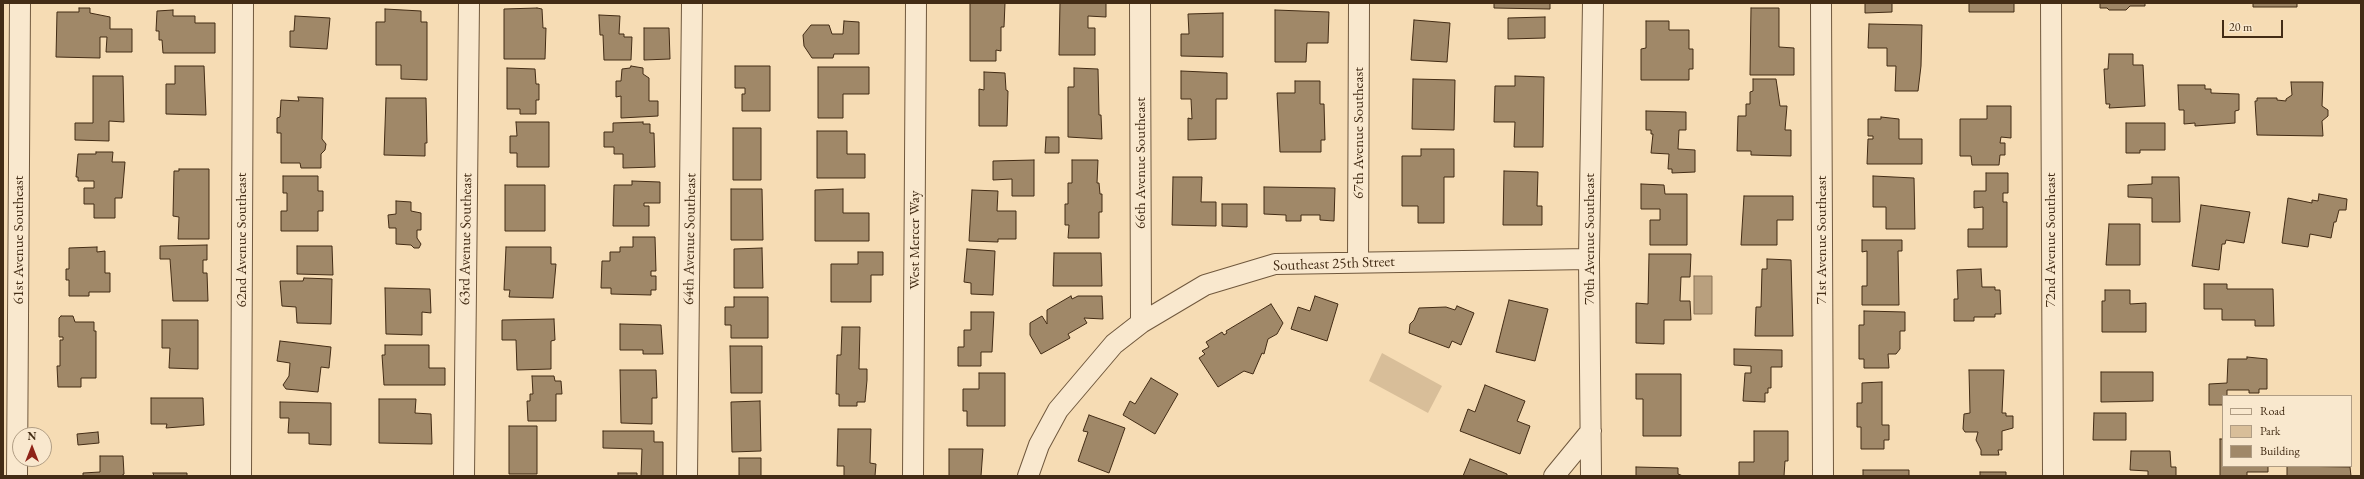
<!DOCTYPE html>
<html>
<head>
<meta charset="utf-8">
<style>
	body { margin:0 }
	#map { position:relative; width:2364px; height:479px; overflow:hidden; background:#f6dcb4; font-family:"EB Garamond",serif }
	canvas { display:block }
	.frame { position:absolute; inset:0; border:4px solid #432c15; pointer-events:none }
	.legend { position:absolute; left:2222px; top:395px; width:130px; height:72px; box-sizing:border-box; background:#f9e8ce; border:1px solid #b09d84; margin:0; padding:5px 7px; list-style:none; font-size:12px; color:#432c15 }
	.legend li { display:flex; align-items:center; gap:8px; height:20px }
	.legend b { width:20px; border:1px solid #b09d84 }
	.north { position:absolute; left:12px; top:427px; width:40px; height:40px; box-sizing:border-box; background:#f9e8ce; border:1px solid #b09d84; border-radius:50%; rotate:0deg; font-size:11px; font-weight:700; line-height:16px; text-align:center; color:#432c15 }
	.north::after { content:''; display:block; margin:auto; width:14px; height:18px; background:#8f2418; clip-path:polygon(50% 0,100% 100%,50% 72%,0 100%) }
	.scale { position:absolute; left:2222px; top:20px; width:61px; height:18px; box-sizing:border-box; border:2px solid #432c15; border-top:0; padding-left:5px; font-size:12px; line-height:14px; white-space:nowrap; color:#432c15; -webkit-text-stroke:3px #f9e8ce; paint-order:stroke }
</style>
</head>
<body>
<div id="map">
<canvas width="2364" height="479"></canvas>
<div class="frame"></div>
<ul class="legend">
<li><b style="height:5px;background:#f9e8ce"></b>Road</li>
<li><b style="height:11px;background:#d8be99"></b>Park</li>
<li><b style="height:11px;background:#a08868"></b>Building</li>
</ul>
<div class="north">N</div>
<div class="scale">20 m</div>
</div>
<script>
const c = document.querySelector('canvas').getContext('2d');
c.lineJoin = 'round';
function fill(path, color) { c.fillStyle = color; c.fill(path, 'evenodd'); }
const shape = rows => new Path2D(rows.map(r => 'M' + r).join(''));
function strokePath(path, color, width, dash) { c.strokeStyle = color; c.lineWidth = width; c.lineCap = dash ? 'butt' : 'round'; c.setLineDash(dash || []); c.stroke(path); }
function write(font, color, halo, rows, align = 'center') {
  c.font = font + ' "EB Garamond",serif'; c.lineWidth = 3; c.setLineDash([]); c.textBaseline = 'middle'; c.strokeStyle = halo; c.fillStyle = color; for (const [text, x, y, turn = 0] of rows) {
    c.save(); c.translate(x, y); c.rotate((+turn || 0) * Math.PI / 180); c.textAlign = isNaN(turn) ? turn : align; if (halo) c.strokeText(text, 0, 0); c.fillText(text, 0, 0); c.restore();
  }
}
const green = shape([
	[1382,353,1442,386,1428,413,1369,381]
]);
const water = shape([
	[1694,276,1712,276,1712,314,1694,314,1694,276]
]);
const building = shape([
	[970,3,1005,3,1004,27,1001,27,1001,51,996,50,996,61,970,61,970,3],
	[1060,3,1106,3,1106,17,1088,16,1088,28,1095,28,1095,55,1059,55,1060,3],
	[1494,3,1550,3,1550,9,1494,8,1494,3],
	[1865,3,1892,3,1892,12,1865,13,1865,3],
	[1969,3,2014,3,2014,12,1969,12,1969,3],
	[2100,3,2145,3,2145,6,2130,6,2126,10,2109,10,2107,8,2100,8,2100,3],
	[2253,3,2297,3,2297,7,2253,7,2253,3],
	[79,8,90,8,90,13,110,17,110,29,132,29,132,52,106,52,107,37,100,37,100,58,56,57,57,12,79,12,79,8],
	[537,8,542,9,543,28,546,28,545,59,504,59,504,9,537,8],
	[1751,8,1779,8,1779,47,1794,48,1794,75,1750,75,1751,8],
	[385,9,421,11,421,22,427,22,427,80,401,79,401,65,376,65,376,22,385,22,385,9],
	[173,10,173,16,195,16,195,23,215,23,215,53,163,53,162,40,159,40,159,31,156,31,157,11,173,10],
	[1275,10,1329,12,1328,43,1307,43,1306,62,1275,62,1275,10],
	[1223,13,1223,57,1181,56,1181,34,1189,34,1188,14,1223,13],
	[599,15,620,16,619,34,624,34,624,37,632,37,631,60,604,60,603,35,600,35,599,15],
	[295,16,330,18,327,49,290,47,290,31,294,31,295,16],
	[1545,17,1545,38,1508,39,1508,18,1545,17],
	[1414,20,1450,23,1447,62,1411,60,1414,20],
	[844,21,859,22,859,54,834,54,833,58,812,58,804,46,803,35,811,25,829,25,832,34,843,34,844,21],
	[1646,21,1669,21,1669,30,1689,30,1689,49,1693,49,1693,69,1689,69,1689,80,1641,80,1641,49,1646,48,1646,21],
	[1869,24,1922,25,1921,66,1918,91,1895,91,1896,66,1887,66,1887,48,1868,48,1869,24],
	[644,28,669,28,670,59,644,60,644,28],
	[2109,54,2133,54,2133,65,2143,65,2145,106,2109,108,2110,104,2106,104,2104,69,2108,69,2109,54],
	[175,66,204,66,206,115,166,114,166,84,175,84,175,66],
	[631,66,643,68,643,74,649,78,649,101,658,101,658,116,621,118,621,96,616,97,616,81,621,81,622,69,630,68,631,66],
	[735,66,770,66,770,111,742,111,742,94,745,94,745,88,735,88,735,66],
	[818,67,869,67,869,94,843,94,843,118,818,118,818,67],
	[507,68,535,69,536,84,539,84,539,100,536,100,536,114,520,114,520,109,507,109,507,68],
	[1074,68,1098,69,1099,115,1101,115,1102,139,1068,137,1068,87,1074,87,1074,68],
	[1181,71,1227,73,1227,99,1216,99,1216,139,1188,140,1188,118,1192,119,1191,99,1181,99,1181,71],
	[984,72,1005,73,1006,90,1008,91,1007,126,979,126,979,89,984,90,984,72],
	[93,76,123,76,124,122,109,121,109,141,75,140,75,123,93,123,93,76],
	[1515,76,1544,77,1543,147,1514,147,1515,122,1494,122,1495,86,1515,86,1515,76],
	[1413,79,1455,80,1454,130,1412,129,1413,79],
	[1753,79,1776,79,1780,106,1787,106,1785,130,1791,130,1791,156,1751,155,1751,151,1737,151,1738,116,1746,116,1746,104,1750,104,1750,92,1753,91,1753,79],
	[1295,81,1320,81,1320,104,1324,104,1325,140,1321,140,1321,152,1280,152,1277,93,1295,93,1295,81],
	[2291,82,2323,82,2322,106,2328,110,2328,116,2322,121,2323,136,2257,135,2255,101,2257,101,2257,98,2277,98,2277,100,2286,101,2286,99,2292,95,2291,82],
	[2178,85,2205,85,2205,89,2211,89,2211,93,2239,94,2239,110,2235,111,2235,123,2195,126,2195,123,2184,124,2184,110,2179,110,2178,85],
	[298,97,323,98,322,139,326,144,325,150,321,154,321,168,301,168,300,163,281,163,281,133,277,133,277,118,280,117,281,100,299,101,298,97],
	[386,98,426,98,427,143,425,143,425,156,384,155,386,98],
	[1987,106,2011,106,2011,138,2001,137,2000,143,2005,143,2005,155,2000,155,1999,165,1972,165,1971,156,1960,156,1960,119,1987,119,1987,106],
	[1646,111,1686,112,1686,130,1679,130,1678,149,1695,150,1695,172,1672,173,1672,169,1668,169,1669,154,1651,153,1653,134,1651,134,1651,130,1646,130,1646,111],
	[1881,117,1899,119,1899,139,1922,139,1922,164,1867,164,1868,139,1873,139,1873,136,1868,136,1868,119,1881,119,1881,117],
	[516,122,549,122,549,167,517,167,517,153,510,153,510,136,517,136,516,122],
	[643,122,643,124,650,124,650,133,654,133,655,167,623,168,623,154,614,154,614,147,604,147,604,132,613,132,613,123,643,122],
	[2126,123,2165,123,2165,150,2140,150,2140,153,2126,153,2126,123],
	[733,128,761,128,761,180,733,180,733,128],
	[817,131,847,131,847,154,865,154,865,178,817,178,817,131],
	[1046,137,1059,137,1059,153,1045,153,1046,137],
	[1421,149,1454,149,1454,177,1444,177,1444,223,1418,223,1418,206,1402,206,1402,156,1421,156,1421,149],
	[96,152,113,152,112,162,125,162,122,198,115,198,115,218,94,218,94,204,84,204,84,188,94,188,94,181,78,181,78,177,76,177,78,154,96,154,96,152],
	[1034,160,1034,196,1012,196,1012,179,993,180,993,161,1034,160],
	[1072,160,1098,160,1097,183,1099,183,1100,194,1102,194,1102,212,1099,212,1099,238,1068,238,1069,225,1065,225,1065,204,1068,204,1068,183,1072,183,1072,160],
	[179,169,209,169,209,239,178,239,179,217,173,216,174,171,179,171,179,169],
	[1504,171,1538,172,1537,206,1542,206,1542,225,1503,225,1504,171],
	[1986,173,2008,173,2008,193,2003,193,2003,202,2007,202,2007,247,1968,247,1968,229,1983,229,1983,207,1974,208,1974,191,1986,191,1986,173],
	[283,176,318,176,318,191,323,191,323,211,318,211,318,231,281,231,281,211,287,211,287,193,283,193,283,176],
	[1873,176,1914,178,1915,229,1886,229,1886,207,1873,207,1873,176],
	[1173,177,1202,177,1201,202,1216,202,1216,226,1172,225,1173,177],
	[2152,177,2179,177,2180,222,2152,222,2152,198,2128,197,2128,185,2152,184,2152,177],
	[632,181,660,182,660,203,644,203,644,206,649,206,649,226,613,226,614,185,632,185,632,181],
	[1641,184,1664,185,1665,194,1687,194,1687,245,1650,245,1650,220,1660,220,1660,209,1641,209,1641,184],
	[505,185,545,185,545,231,505,231,505,185],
	[1264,187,1335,188,1334,221,1320,220,1320,215,1301,215,1301,221,1286,221,1286,215,1264,214,1264,187],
	[731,189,762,189,763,240,731,240,731,189],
	[843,189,843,213,869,213,869,241,815,241,815,190,843,189],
	[972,190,998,191,997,211,1016,211,1016,239,998,239,998,242,969,241,972,190],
	[2319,194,2347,199,2346,210,2339,210,2336,222,2334,222,2331,238,2310,234,2308,247,2282,243,2288,198,2312,203,2312,200,2318,201,2319,194],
	[1744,196,1793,196,1793,220,1777,220,1777,245,1741,245,1744,196],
	[396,201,411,202,411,211,421,213,421,230,417,230,417,238,421,244,419,248,414,248,411,245,396,244,396,228,389,228,388,215,396,214,396,201],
	[1222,204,1247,204,1247,227,1222,226,1222,204],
	[2201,205,2250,212,2244,243,2226,240,2225,244,2222,244,2219,270,2192,266,2201,205],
	[2109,224,2140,224,2140,265,2106,265,2109,224],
	[633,237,655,237,656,271,651,271,651,276,656,276,656,290,651,290,651,295,611,294,611,288,601,288,602,261,610,261,610,252,620,252,620,247,633,247,633,237],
	[1862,240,1902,240,1902,251,1898,251,1899,305,1862,305,1862,286,1867,286,1867,251,1862,252,1862,240],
	[207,245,207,260,203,260,203,273,207,273,208,301,173,301,170,259,160,259,160,246,207,245],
	[297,246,332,246,333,275,297,274,297,246],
	[97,247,97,252,105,251,105,273,110,273,110,292,89,292,89,296,69,296,69,280,66,280,66,269,69,269,69,248,97,247],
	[506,247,551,247,551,264,556,264,553,298,509,297,510,290,504,290,506,247],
	[762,248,763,288,734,288,734,249,762,248],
	[967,249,995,251,993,295,971,294,971,283,964,282,967,249],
	[858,252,883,252,883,275,871,275,871,302,831,302,831,264,858,264,858,252],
	[1054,253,1101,253,1102,286,1053,286,1054,253],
	[1649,254,1691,254,1690,277,1681,277,1680,301,1690,301,1691,320,1664,320,1664,344,1636,343,1636,303,1648,304,1649,254],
	[1767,259,1791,260,1793,336,1755,336,1756,307,1761,307,1762,269,1767,269,1767,259],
	[1981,269,1982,287,1995,287,1995,290,2000,290,2001,314,1995,314,1995,317,1974,317,1974,321,1954,321,1954,299,1958,299,1957,270,1981,269],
	[304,278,332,279,331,324,297,323,296,307,282,306,280,281,303,281,304,278],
	[2204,284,2227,284,2227,289,2273,289,2274,326,2255,326,2255,320,2222,320,2222,309,2204,309,2204,284],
	[385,288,430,289,431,313,422,312,422,335,386,334,385,288],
	[2105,290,2130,290,2130,304,2146,303,2146,332,2102,332,2102,301,2105,301,2105,290],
	[1071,296,1072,299,1078,296,1102,296,1103,319,1084,318,1087,323,1068,334,1070,338,1041,354,1030,335,1030,323,1042,316,1047,324,1047,310,1071,296],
	[1315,296,1338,304,1327,341,1291,329,1298,307,1310,311,1315,296],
	[734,297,768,297,768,338,731,338,731,325,725,325,725,307,734,307,734,297],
	[1509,300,1548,309,1535,361,1496,352,1509,300],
	[1271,304,1283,323,1277,334,1268,339,1264,354,1262,353,1253,374,1244,371,1218,387,1199,358,1205,354,1202,351,1209,347,1206,342,1222,332,1224,335,1227,333,1226,331,1271,304],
	[1457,306,1474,313,1461,345,1452,341,1449,348,1409,333,1410,324,1414,320,1419,308,1446,307,1455,310,1457,306],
	[1864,311,1905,312,1905,331,1900,331,1900,349,1896,354,1888,354,1889,368,1864,368,1864,359,1859,359,1859,325,1864,325,1864,311],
	[971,312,994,312,992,352,981,352,981,366,958,366,958,347,964,347,964,330,971,330,971,312],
	[61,316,73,316,75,322,94,322,94,331,96,331,96,378,81,378,81,387,58,387,57,366,60,366,60,340,63,340,63,337,59,337,59,318,61,316],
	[554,319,555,340,551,341,551,369,517,370,516,340,502,340,502,320,554,319],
	[162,320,198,320,198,369,169,368,170,348,162,348,162,320],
	[620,324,661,325,663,354,643,354,643,350,620,350,620,324],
	[842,327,860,327,859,369,867,369,867,380,865,402,857,402,857,406,839,406,839,394,836,394,837,355,841,355,842,327],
	[280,341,331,347,329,368,321,367,318,392,286,389,283,385,289,376,290,363,277,361,280,341],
	[385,345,429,345,429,368,445,368,445,385,384,385,382,355,385,355,385,345],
	[730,346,762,346,762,393,731,393,730,346],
	[1734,349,1782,350,1782,367,1771,367,1771,388,1768,388,1768,393,1765,393,1765,402,1743,401,1745,373,1751,373,1751,366,1734,365,1734,349],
	[2247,357,2267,359,2267,389,2259,389,2259,393,2249,393,2249,390,2227,390,2227,396,2223,396,2223,405,2209,405,2209,384,2227,383,2228,359,2247,359,2247,357],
	[620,370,656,370,657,398,652,398,652,424,621,423,620,370],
	[1969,370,2004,370,2002,413,2006,413,2006,416,2013,416,2013,428,2002,431,2002,450,1998,450,1999,455,1981,455,1981,450,1976,440,1978,432,1965,432,1963,429,1964,414,1970,413,1969,370],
	[2101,372,2153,372,2153,401,2101,402,2101,372],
	[979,373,1005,373,1005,426,967,426,967,411,963,411,963,389,979,389,979,373],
	[1636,374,1681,374,1681,436,1643,436,1643,399,1636,399,1636,374],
	[532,376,554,376,555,381,561,381,562,394,556,394,556,421,528,421,527,401,530,401,530,394,533,394,532,376],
	[1151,378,1178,394,1155,434,1123,415,1130,401,1135,404,1151,378],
	[1882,382,1882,425,1889,425,1889,440,1884,440,1884,449,1861,449,1861,427,1857,427,1857,403,1862,403,1862,383,1882,382],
	[1485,385,1525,401,1517,421,1530,426,1520,454,1460,431,1468,409,1475,412,1485,385],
	[151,398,203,398,204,425,166,428,167,424,151,424,151,398],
	[379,399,416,399,415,413,431,414,432,444,379,443,379,399],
	[760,401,761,451,732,452,731,402,760,401],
	[280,402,331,403,331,445,309,444,309,433,288,433,289,418,280,418,280,402],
	[2094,413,2126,413,2126,440,2093,440,2094,413],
	[1089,415,1125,428,1109,473,1078,461,1088,432,1083,431,1089,415],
	[509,426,537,426,537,474,509,474,509,426],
	[838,429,871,429,870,463,876,464,875,476,844,476,844,466,837,466,838,429],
	[603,431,654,431,654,442,663,442,663,476,641,476,642,449,603,448,603,431],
	[1754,431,1788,431,1788,461,1785,461,1784,476,1739,476,1739,462,1754,462,1754,431],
	[98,432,99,443,78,445,77,434,98,432],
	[2220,439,2223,439,2223,466,2268,466,2268,472,2247,472,2247,476,2220,476,2220,439],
	[949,449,983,449,981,476,949,476,949,449],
	[2131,451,2170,451,2171,467,2176,467,2176,476,2148,476,2148,471,2130,470,2131,451],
	[100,456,123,456,124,474,121,476,83,476,83,473,100,472,100,456],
	[739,458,761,458,761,476,739,476,739,458],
	[1470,459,1507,474,1507,476,1463,476,1470,459],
	[2287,466,2350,467,2351,476,2287,476,2287,466],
	[1636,467,1678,468,1678,474,1683,476,1636,476,1636,467],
	[1863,470,1909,470,1909,476,1863,476,1863,470],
	[1980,472,2006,472,2006,476,1980,476,1980,472],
	[153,473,187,473,187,476,154,476,153,473],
	[618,473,637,473,637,476,618,476,618,473]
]);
const minor = shape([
	[1140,3,1141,323],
	[1821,3,1823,476],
	[2051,3,2053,476],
	[1358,262,1359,3],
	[17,476,20,3],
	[241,476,243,3],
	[464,476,469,3],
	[687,476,692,3],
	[913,476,916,3],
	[1028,476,1039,445,1058,410,1114,344,1141,323,1205,285,1275,264,1589,259],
	[1554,476,1591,431],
	[1591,476,1589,259,1593,3]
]);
const streetNames = [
	["67th Avenue Southeast",1359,133,-90],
	["66th Avenue Southeast",1141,163,-90],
	["63rd Avenue Southeast",466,239,-89],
	["64th Avenue Southeast",690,239,-89],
	["70th Avenue Southeast",1590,239,-90],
	["61st Avenue Southeast",19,240,-90],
	["62nd Avenue Southeast",242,240,-90],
	["West Mercer Way",915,240,-90],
	["71st Avenue Southeast",1822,240,-90],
	["72nd Avenue Southeast",2051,240,-90],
	["Southeast 25th Street",1334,264,-2]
];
fill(green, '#d8be99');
fill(water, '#b9a07e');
strokePath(water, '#8a7254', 1);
fill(building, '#a08868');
strokePath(building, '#432c15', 1);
strokePath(minor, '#70583d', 22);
strokePath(minor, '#f9e8ce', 20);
write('15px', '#432c15', '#f9e8ce', streetNames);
</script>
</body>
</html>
